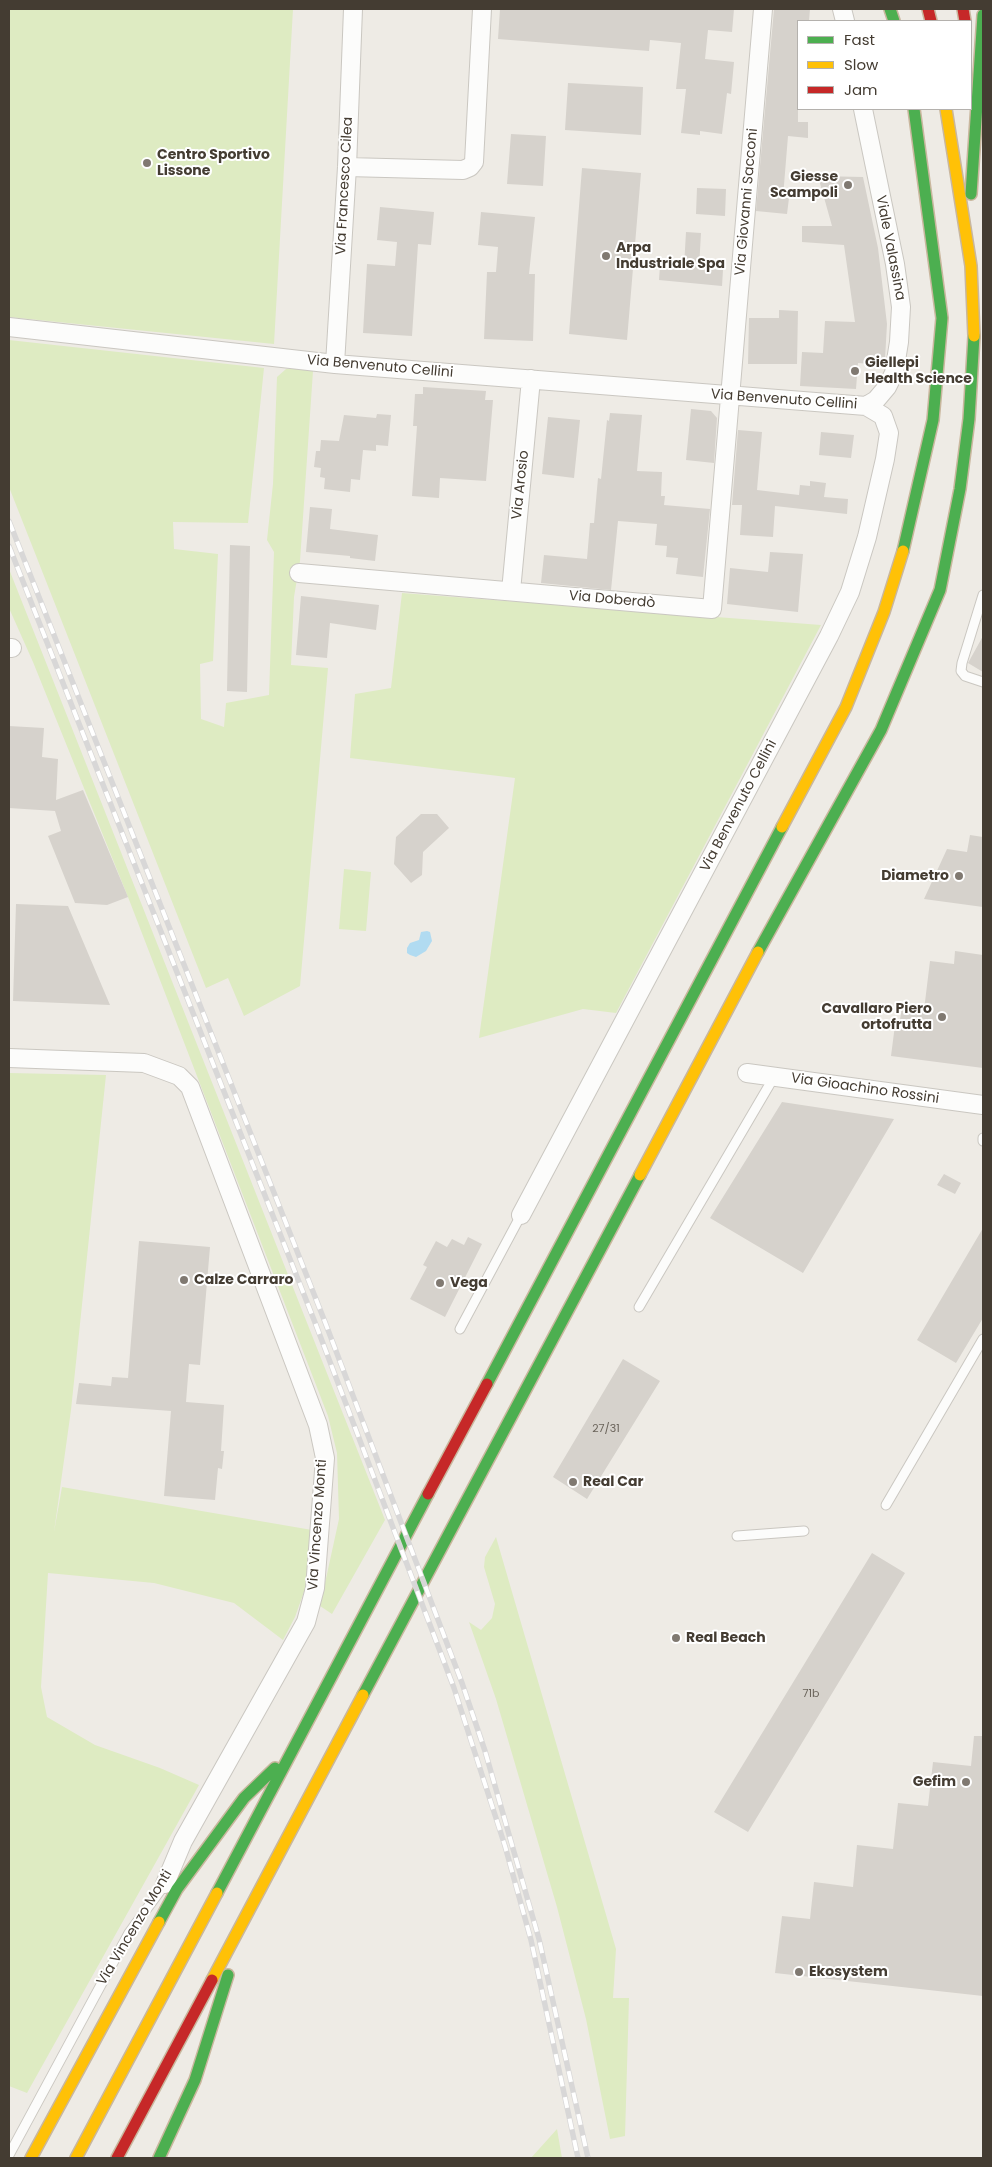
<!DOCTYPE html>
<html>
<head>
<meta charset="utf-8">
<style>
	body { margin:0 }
	#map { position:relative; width:992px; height:2167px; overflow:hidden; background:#eeebe5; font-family:Poppins,sans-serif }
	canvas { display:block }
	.frame { position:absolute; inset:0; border:10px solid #443c32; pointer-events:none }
	.legend { position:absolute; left:797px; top:20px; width:175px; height:90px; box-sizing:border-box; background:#fff; border:1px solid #b4b1ad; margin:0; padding:6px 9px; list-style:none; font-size:15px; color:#443c32 }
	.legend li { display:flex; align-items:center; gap:10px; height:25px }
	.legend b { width:25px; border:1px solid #b4b1ad }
</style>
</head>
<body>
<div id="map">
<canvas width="992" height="2167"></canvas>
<div class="frame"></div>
<ul class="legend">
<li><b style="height:6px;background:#4caf50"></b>Fast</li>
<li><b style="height:6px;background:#ffc107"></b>Slow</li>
<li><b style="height:6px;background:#c62828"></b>Jam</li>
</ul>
</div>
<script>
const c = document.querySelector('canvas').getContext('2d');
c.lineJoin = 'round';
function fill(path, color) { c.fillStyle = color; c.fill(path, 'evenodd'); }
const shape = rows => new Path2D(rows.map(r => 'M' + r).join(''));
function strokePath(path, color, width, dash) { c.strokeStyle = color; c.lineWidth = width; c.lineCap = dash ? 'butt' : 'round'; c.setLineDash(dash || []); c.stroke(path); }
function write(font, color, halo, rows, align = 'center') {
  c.font = font + ' Poppins,sans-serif'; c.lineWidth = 4; c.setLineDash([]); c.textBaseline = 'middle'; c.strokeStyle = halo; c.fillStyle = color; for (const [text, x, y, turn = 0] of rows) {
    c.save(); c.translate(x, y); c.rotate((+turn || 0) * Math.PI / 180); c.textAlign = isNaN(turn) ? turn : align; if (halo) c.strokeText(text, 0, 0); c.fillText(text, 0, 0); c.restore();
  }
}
const green = shape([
	[9,9,293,9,274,344,9,317],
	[9,340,264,368,248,523,173,522,174,549,218,554,213,661,200,664,201,719,224,727,226,703,269,695,274,552,267,540,273,484,277,377,286,369,308,368,313,371,300,561,294,597,291,665,328,668,300,986,244,1016,228,978,206,988,9,487],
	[9,569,385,1520,332,1614,320,1606,339,1519,337,1453,328,1416,128,897,33,662,9,608],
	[402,593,821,625,616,1013,583,1009,479,1038,515,778,350,758,355,694,391,688],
	[344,869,371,872,366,931,339,929],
	[9,1073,106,1075,71,1410,54,1532,62,1487,312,1530,305,1589,295,1617,283,1640,234,1603,154,1583,48,1573,41,1687,47,1717,95,1745,160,1768,199,1785,27,2093,9,2086],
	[496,1537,616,1949,613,1998,629,1998,625,2136,610,2139,586,2019,557,1907,496,1699,469,1622,481,1630,492,1618,495,1604,484,1567,485,1557],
	[557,2129,562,2158,531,2158]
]);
const water = shape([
	[427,931,430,932,432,941,426,951,416,957,410,955,407,953,407,948,410,943,419,940,421,932]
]);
const building = shape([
	[500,9,734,9,732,32,708,30,705,59,734,62,731,94,727,93,722,134,700,131,700,135,681,133,686,89,676,89,681,43,650,40,649,51,498,39],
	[774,9,810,9,809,21,798,21,798,122,808,122,808,138,788,136,783,197,789,198,787,214,756,211],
	[568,83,643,87,641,135,565,130],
	[511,134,546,136,543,186,507,184],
	[582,168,641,173,627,340,569,334],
	[818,176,863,177,878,248,887,324,885,359,885,365,858,363,856,389,800,386,802,352,823,353,825,321,855,322,844,245,802,242,802,226,832,226],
	[697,188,726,189,725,216,696,214],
	[380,207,434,212,431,245,418,244,412,336,363,333,367,264,395,266,397,242,377,240],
	[481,212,535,217,529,274,535,274,533,341,484,339,487,272,496,272,498,247,478,245],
	[686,232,701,233,699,268,723,270,722,286,659,280,660,265,684,267],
	[779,310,798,311,797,364,748,364,749,318,779,318],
	[423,387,486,391,485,400,493,400,486,481,440,478,439,498,412,496,417,426,413,426,415,394,423,394],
	[691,409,711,411,717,418,714,463,686,460],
	[610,413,642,415,637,471,662,472,661,496,665,496,664,505,710,509,703,577,676,574,678,558,666,557,667,546,655,545,657,524,618,521,611,590,541,583,544,555,587,559,590,523,594,523,598,478,601,479,607,420,609,421],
	[377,414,391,415,388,446,376,445,376,451,363,450,360,480,351,479,350,492,324,489,325,478,320,477,321,468,314,467,316,451,320,451,321,440,339,441,344,415,376,418],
	[548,417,580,420,574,478,542,474],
	[738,430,762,432,757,490,799,495,800,485,810,486,810,481,826,483,824,497,848,499,847,514,775,506,773,537,740,535,742,505,732,505],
	[821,432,854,435,851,458,819,455],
	[310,507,332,509,330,529,378,535,375,561,350,558,350,556,306,552],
	[230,545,250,546,247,692,227,691],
	[770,552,803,554,798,612,727,604,730,568,768,572],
	[301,596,379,605,376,630,330,623,327,658,296,655],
	[983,636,983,672,968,663],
	[9,726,44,728,42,757,58,759,56,800,83,790,128,897,107,905,75,903,48,836,61,831,55,811,9,808],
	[421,814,437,814,449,828,423,852,422,875,411,883,394,864,396,837],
	[970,835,983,837,983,907,924,899,947,849,967,852],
	[16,904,68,906,110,1005,13,1001],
	[955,951,983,955,983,1068,891,1056,895,1025,899,1026,902,1007,924,1010,930,961,954,964],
	[782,1102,894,1119,803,1273,710,1218],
	[944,1174,961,1183,955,1194,937,1185],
	[983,1228,983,1318,956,1363,917,1340],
	[468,1237,482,1244,445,1317,410,1299,427,1267,423,1265,436,1241,447,1247,452,1239,464,1245],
	[139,1241,210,1247,200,1365,189,1364,186,1402,224,1405,221,1451,224,1451,222,1469,218,1468,215,1500,164,1496,171,1411,76,1404,79,1383,111,1386,112,1377,128,1378],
	[623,1359,660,1381,587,1499,553,1477],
	[872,1553,905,1573,748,1832,714,1812],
	[974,1736,983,1736,983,1996,775,1973,782,1916,810,1919,814,1882,853,1887,857,1845,893,1849,898,1803,928,1806,933,1762,971,1766]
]);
const lane = shape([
	[983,595,962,663,961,671,965,676,983,682],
	[983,1141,983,1138],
	[639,1307,774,1077],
	[460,1329,521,1215],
	[886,1505,983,1339],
	[737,1536,804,1531],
	[9,2155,129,1933,165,1884]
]);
const street = shape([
	[842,9,845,21],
	[863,109,895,264,901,307,899,342,894,373,887,387,876,400,866,406],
	[347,167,463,170,470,167,474,162,482,9],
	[9,327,335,364,866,406,883,416,889,433,885,459,867,537,850,592,829,636,521,1215],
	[335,364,347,167,353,9],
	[299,573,712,609,763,9],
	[511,591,531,379],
	[9,648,12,648],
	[9,1058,144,1063,179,1076,190,1087,318,1425,325,1458,315,1588,306,1622,183,1841,165,1884],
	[747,1073,983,1105]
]);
const fast = shape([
	[890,9,894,21],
	[971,194,983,15],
	[903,551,933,420,942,318,914,109],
	[758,952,881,730,940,590,960,489,969,419,974,336],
	[487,1384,782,827],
	[363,1695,640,1175],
	[217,1893,428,1494],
	[159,1922,177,1889,244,1798,275,1768],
	[159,2158,195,2080,228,1975]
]);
const slow = shape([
	[946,109,971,266,974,336],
	[782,827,846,707,884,612,903,551],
	[640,1175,758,952],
	[212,1980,363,1695],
	[31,2158,159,1922],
	[76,2158,217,1893]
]);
const jam = shape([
	[928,9,931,21],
	[963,9,965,21],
	[428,1494,487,1384],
	[117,2158,212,1980]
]);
const rail = shape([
	[9,521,325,1322,462,1683,485,1751,539,1939,588,2158],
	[9,546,316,1325,454,1688,505,1846,531,1940,578,2158]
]);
const markers = [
	[147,163,5,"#807971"],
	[848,185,5,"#807971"],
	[606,256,5,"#807971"],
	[855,371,5,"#807971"],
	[959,876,5,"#807971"],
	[942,1017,5,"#807971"],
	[184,1280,5,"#807971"],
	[440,1283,5,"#807971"],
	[573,1482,5,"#807971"],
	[676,1638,5,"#807971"],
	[966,1782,5,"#807971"],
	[799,1972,5,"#807971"]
];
const numberNames = [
	["27/31",606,1429],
	["71b",811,1694]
];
const poiNames = [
	["Centro Sportivo",157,155],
	["Lissone",157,171],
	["Giesse",838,177,"right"],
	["Scampoli",838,193,"right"],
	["Arpa",616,248],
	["Industriale Spa",616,264],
	["Giellepi",865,363],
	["Health Science",865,379],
	["Diametro",949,876,"right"],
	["Cavallaro Piero",932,1009,"right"],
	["ortofrutta",932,1025,"right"],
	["Calze Carraro",194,1280],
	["Vega",450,1283],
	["Real Car",583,1482],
	["Real Beach",686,1638],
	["Gefim",956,1782,"right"],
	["Ekosystem",809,1972]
];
const streetNames = [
	["Via Francesco Cilea",345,186,-87],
	["Via Giovanni Sacconi",747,202,-85],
	["Viale Valassina",890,248,79],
	["Via Benvenuto Cellini",380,367,5],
	["Via Benvenuto Cellini",784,400,4],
	["Via Arosio",521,485,-84],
	["Via Doberdò",612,600,5],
	["Via Benvenuto Cellini",739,806,-62],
	["Via Gioachino Rossini",865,1089,8],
	["Via Vincenzo Monti",318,1525,-86],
	["Via Vincenzo Monti",135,1928,-59]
];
fill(green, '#deebc2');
fill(water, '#b1dbf1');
fill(building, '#d6d2cc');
strokePath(lane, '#cac7c1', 11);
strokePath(street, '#cac7c1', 20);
strokePath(fast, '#c9b79e', 14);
strokePath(slow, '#c9b79e', 14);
strokePath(jam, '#c9b79e', 14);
strokePath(lane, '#fcfcfb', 9);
strokePath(street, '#fcfcfb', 18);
strokePath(fast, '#4caf50', 11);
strokePath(slow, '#ffc107', 11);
strokePath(jam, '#c62828', 11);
strokePath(rail, '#d8d7d7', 5.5);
strokePath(rail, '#fff', 4, [11]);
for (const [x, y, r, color] of markers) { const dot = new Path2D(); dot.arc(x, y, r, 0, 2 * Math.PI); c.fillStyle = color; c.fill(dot); strokePath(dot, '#fff', 2); }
write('11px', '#6a635a', null, numberNames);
write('bold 14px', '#443c32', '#fff', poiNames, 'left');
write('14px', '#443c32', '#fff', streetNames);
</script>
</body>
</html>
